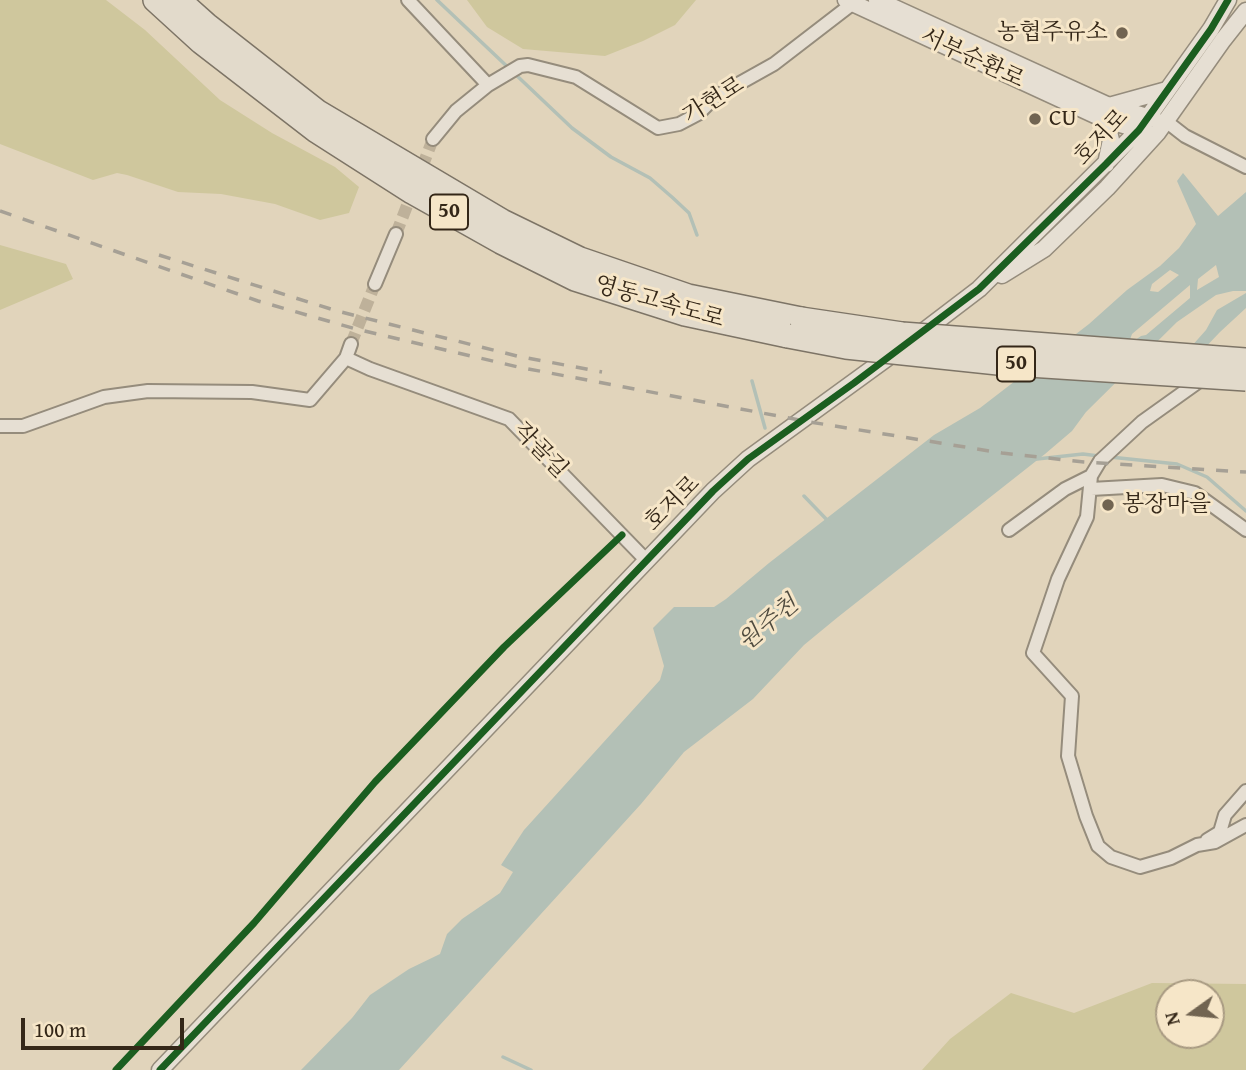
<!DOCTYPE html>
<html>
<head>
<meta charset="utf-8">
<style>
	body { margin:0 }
	#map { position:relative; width:1246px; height:1070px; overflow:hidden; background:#e1d4bb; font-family:"Gentium Book Plus",serif }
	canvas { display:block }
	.north { position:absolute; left:1155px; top:979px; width:70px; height:70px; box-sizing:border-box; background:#f6e6c8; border:2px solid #a89a82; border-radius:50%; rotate:255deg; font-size:19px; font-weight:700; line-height:28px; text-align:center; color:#342718 }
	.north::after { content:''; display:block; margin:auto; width:24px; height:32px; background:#716451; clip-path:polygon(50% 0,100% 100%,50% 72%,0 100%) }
	.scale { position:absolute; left:21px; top:1018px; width:163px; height:32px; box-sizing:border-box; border:4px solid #342718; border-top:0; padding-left:9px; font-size:21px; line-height:24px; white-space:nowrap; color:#342718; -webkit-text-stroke:5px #f6e6c8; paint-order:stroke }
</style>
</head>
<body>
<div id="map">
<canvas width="1246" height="1070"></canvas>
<div class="north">N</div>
<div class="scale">100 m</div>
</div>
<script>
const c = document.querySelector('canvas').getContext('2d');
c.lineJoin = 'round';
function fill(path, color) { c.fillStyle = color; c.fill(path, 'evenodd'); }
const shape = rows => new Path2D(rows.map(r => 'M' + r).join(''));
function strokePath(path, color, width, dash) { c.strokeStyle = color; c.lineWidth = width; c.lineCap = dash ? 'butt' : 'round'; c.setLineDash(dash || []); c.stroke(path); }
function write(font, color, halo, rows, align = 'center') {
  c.font = font + ' "Gentium Book Plus","Noto Serif KR",serif'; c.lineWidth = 6; c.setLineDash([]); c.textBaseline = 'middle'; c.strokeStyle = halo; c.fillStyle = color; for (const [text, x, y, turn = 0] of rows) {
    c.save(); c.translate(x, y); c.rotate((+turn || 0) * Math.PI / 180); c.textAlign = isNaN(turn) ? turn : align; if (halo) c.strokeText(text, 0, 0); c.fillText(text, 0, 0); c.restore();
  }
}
const green = shape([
	[0,0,106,0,145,30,220,100,272,133,335,167,359,187,349,213,320,220,275,204,221,194,178,192,127,175,117,173,93,180,0,144],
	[467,0,696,0,675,25,643,41,605,56,523,49,487,27],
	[0,245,66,264,73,279,0,310],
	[1152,983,1246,984,1246,1070,922,1070,950,1039,1011,993,1074,1013],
	[1169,993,1211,993,1211,1035,1169,1035]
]);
const water = shape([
	[1183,173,1218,216,1246,192,1246,291,1233,291,1216,295,1177,322,1086,412,1072,431,1045,454,838,617,804,645,753,699,684,752,641,804,399,1070,301,1070,352,1018,370,995,409,969,440,954,447,934,462,919,500,893,513,872,501,865,524,830,660,680,664,666,653,628,674,607,714,607,726,599,769,563,934,435,980,408,1089,324,1127,290,1160,266,1179,248,1196,224,1177,181],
	[1216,265,1219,277,1197,290,1198,279],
	[1170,270,1179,275,1158,292,1150,291,1152,284],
	[1190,285,1190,298,1146,335,1141,336,1128,345,1132,334],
	[1246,293,1246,308,1220,332,1178,376,1190,348,1206,330,1217,310]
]);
const stream = shape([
	[437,0,572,128,611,157,650,178,673,198,689,213,697,235],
	[752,381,765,428],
	[1110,457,1177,464,1207,477,1246,511],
	[1037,459,1083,454,1099,456],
	[804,496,829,522],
	[503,1057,531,1070]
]);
const minorTunnel = shape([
	[396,234,433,139],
	[351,344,375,284]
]);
const minor = shape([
	[408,0,488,85],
	[1167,122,1185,136,1246,167],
	[433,139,456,111,488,85,520,66,528,65,576,77,658,128,679,124,698,114,715,97,774,64,852,4],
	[375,284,396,234],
	[351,344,346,358,370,369,509,419,645,559],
	[1205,377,1142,422,1100,461,1091,476,1087,517,1058,579,1033,653,1072,696,1068,756,1086,816,1098,846,1111,857,1140,867,1171,858,1197,845,1215,842,1246,825],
	[0,426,23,426,104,397,148,391,252,392,310,400,346,358],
	[1091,489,1162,485,1195,493,1246,530],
	[1009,530,1065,489,1091,476],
	[1207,840,1220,832,1225,815,1246,791]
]);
const tertiary = shape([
	[846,0,1106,120,1145,131],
	[877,0,1109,106,1154,119],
	[1109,106,1167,90],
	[1106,120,1111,140,1106,164],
	[1002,275,1044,249,1107,188,1158,132,1223,40,1246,11],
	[916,337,979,289,1139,130,1211,29,1228,0],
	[160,1070,713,491,748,459,898,350]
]);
const motorway = shape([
	[155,0,201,42,315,130,412,192,501,242,575,279,685,314,788,336],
	[179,0,207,25,318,112,502,221,580,259,688,296,801,319]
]);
const rail = shape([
	[0,211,258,301,356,329,518,367,810,422,1002,453,1084,462,1246,472],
	[159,255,337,311,517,356,602,372]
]);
const motorwayBridge = shape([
	[801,319,902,334,1246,360],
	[788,336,846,347,998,363,1246,379]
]);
const cycleway = shape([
	[116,1070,254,923,375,782,504,647,622,535],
	[160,1070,713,491,748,459,854,383,979,289,1106,164,1139,130,1211,29,1228,0]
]);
const markers = [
	[1122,33,7,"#716451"],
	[1035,119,7,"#716451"],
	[1108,505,7,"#716451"]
];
const shields = [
	[449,212,38],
	[1016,364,38]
];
const shieldNames = [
	["50",449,212],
	["50",1016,364]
];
const poiNames = [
	["농협주유소",1108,33,"right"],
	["CU",1049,119],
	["봉장마을",1122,505]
];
const streetNames = [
	["서부순환로",972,59,25],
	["가현로",714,101,-32],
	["호저로",1102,138,-47],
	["영동고속도로",659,303,16],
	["작골길",540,451,46],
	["호저로",673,504,-45]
];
const waterNames = [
	["원주천",769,624,-40]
];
fill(green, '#cfc79d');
fill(water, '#b3c0b6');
strokePath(stream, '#b3c0b6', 3.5);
strokePath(minorTunnel, '#beb19a', 12, [12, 6]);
strokePath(minor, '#958c7c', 16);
strokePath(tertiary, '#958c7c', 19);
strokePath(motorway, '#7d7466', 26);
strokePath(minor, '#e6dfd3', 12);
strokePath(tertiary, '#e6dfd3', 16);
strokePath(motorway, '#e2dacb', 23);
strokePath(rail, '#a6a095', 3.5, [12, 12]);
strokePath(motorwayBridge, '#7d7466', 26, []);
strokePath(motorwayBridge, '#e2dacb', 23);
strokePath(cycleway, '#1b5e20', 7);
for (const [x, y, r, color] of markers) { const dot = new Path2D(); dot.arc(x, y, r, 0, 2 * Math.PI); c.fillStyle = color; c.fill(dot); strokePath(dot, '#f6e6c8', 2.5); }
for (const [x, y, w] of shields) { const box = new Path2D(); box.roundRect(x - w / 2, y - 17.5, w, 35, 5); c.fillStyle = '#f6e6c8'; c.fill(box); strokePath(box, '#342718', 2); }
write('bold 21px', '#342718', null, shieldNames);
write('23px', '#342718', '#f6e6c8', poiNames, 'left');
write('23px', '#342718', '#f6e6c8', streetNames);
write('italic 24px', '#4f4b3f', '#f6e6c8', waterNames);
</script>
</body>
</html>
